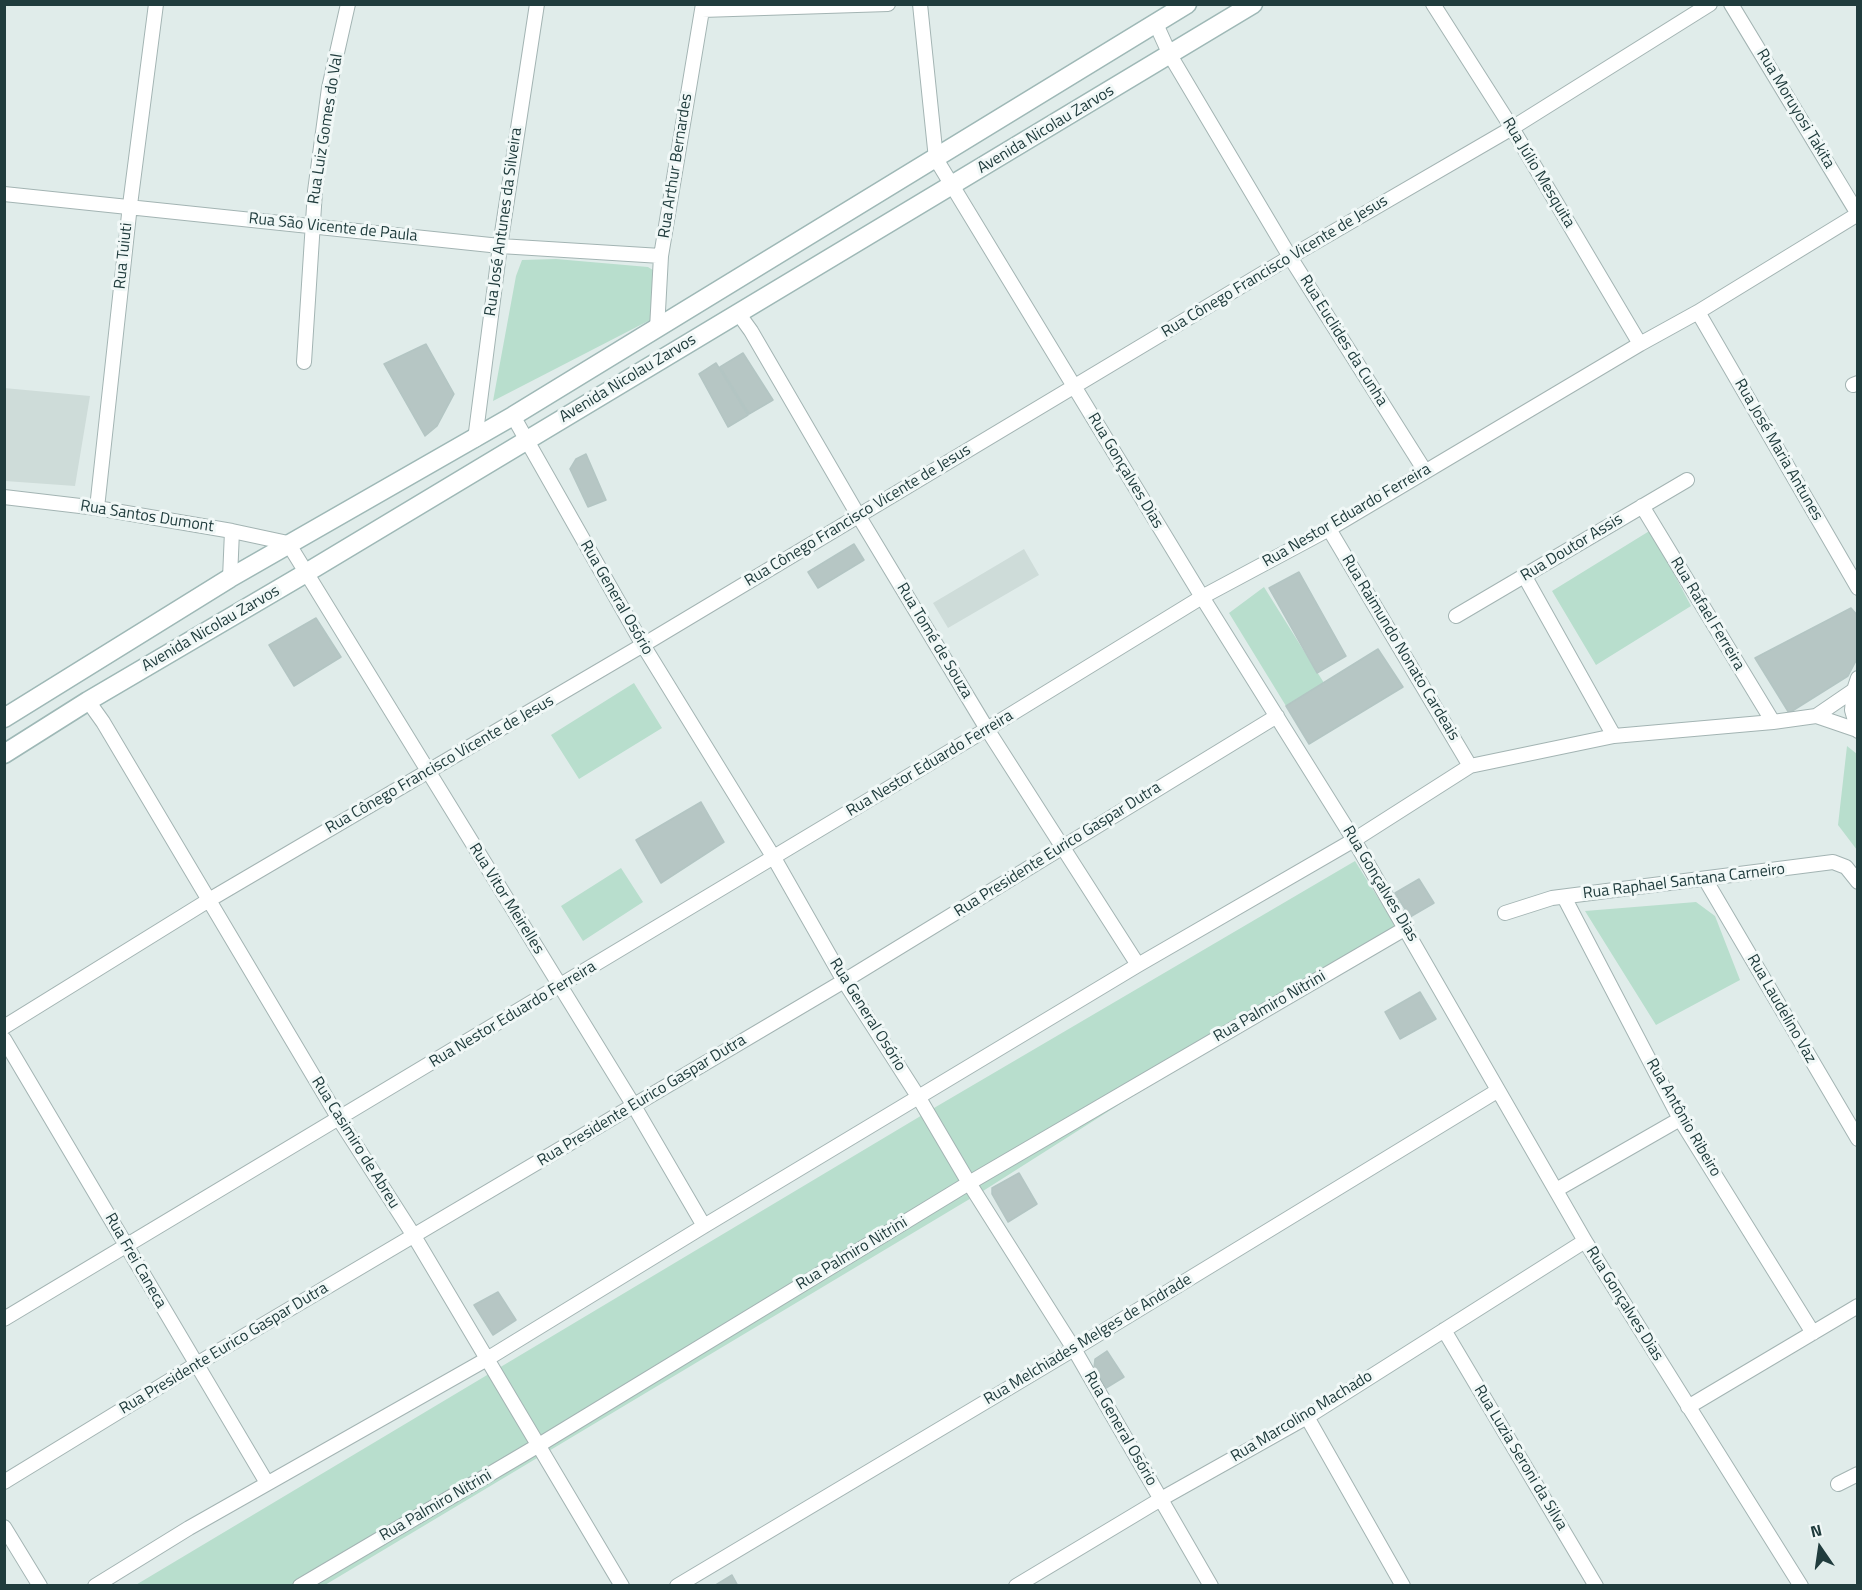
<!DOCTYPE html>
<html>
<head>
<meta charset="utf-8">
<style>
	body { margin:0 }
	#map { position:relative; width:1862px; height:1590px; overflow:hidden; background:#e0ecea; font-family:"Titillium Web",sans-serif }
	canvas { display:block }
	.frame { position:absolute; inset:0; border:6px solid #203c3d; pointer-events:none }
	.north { position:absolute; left:1790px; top:1518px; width:60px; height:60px; -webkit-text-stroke:4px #f1f8f7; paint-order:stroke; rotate:347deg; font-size:16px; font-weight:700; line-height:24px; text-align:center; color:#203c3d }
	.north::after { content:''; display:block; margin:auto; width:21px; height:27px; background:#203c3d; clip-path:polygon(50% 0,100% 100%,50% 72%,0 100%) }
</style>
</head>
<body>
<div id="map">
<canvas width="1862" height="1590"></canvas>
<div class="frame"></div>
<div class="north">N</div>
</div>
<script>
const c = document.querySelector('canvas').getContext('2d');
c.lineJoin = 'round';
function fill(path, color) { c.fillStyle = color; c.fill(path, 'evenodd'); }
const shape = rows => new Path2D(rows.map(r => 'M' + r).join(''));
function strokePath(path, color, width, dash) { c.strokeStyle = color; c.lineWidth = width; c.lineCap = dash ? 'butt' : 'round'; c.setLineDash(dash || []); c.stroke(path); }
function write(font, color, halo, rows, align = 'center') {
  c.font = font + ' "Titillium Web",sans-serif'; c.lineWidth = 6; c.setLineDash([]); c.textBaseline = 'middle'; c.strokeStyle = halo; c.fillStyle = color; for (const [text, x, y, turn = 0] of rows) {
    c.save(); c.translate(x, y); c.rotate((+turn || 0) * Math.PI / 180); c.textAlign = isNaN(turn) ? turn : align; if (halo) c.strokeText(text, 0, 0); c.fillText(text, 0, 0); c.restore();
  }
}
const built = shape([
	[4,388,90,396,75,486,5,481],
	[1024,549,1039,575,948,628,933,603]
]);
const green = shape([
	[556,259,648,267,656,272,654,318,493,401,516,276,522,260],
	[1651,530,1691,606,1596,665,1552,591],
	[1264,587,1324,683,1286,706,1229,613],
	[634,683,662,728,579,779,551,735],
	[1847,746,1857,754,1857,850,1838,825],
	[1355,861,1397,928,983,1191,325,1585,134,1586,934,1108],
	[621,868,643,902,583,941,561,906],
	[1696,902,1715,916,1740,980,1656,1025,1585,911]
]);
const building = shape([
	[426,344,454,394,437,426,425,436,384,364,426,344],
	[743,353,773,400,749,414,720,367,743,353],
	[716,363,748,415,728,427,699,374,716,363],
	[586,454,606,500,588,507,570,469,576,459,586,454],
	[854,544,864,560,818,588,808,572,854,544],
	[1299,572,1346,656,1317,673,1269,588,1299,572],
	[1851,608,1858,616,1858,657,1848,676,1789,713,1755,658,1851,608],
	[316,618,341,657,294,686,269,645,316,618],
	[1378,649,1403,687,1309,744,1286,706,1378,649],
	[701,802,724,842,661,883,636,840,701,802],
	[1419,879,1434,903,1410,917,1395,893,1419,879],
	[1420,992,1436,1019,1400,1039,1385,1012,1420,992],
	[1019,1173,1037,1204,1008,1222,992,1194,992,1188,1019,1173],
	[498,1292,516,1320,493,1335,474,1305,498,1292],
	[1107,1351,1124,1377,1106,1388,1094,1368,1095,1359,1107,1351],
	[732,1575,738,1586,714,1586,732,1575]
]);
const minor = shape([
	[920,4,936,159,1202,597,1354,840,1585,1241,1801,1586],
	[1433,4,1512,128,1640,344],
	[702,10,888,4],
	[1156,24,1170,55,1290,257,1425,471],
	[4,194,500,246,661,256],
	[1698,312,1858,588],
	[738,313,751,331,858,515,987,729,1138,965],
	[657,329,661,256,703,4],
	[304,362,315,191,329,88,348,4],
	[1853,385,1858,383],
	[513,416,643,645,774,858,844,981,919,1098,969,1183,1074,1349,1211,1586],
	[475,440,500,246,537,4],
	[4,497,97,508,232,531,288,543,634,1106,704,1226],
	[1642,506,1773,722],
	[97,508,130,205,156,4],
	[1329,529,1470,766],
	[1525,577,1614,736],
	[230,578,232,531],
	[1456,616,1687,480],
	[1858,678,1854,690,1852,710,1858,731],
	[88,701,103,722,339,1119,414,1236,622,1586],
	[1816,716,1857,730],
	[1705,879,1858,1139],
	[1564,897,1680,1119,1813,1333],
	[1505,913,1552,898,1833,862,1846,867,1858,882],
	[4,1027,209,900,643,645,1290,257,1512,128,1710,4],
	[4,1039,267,1483],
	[1556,1190,1680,1119],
	[4,1319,987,729,1202,597,1329,529,1640,344,1698,312,1858,214,1731,4],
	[1444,1330,1596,1586],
	[1688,1407,1858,1306],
	[1307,1417,1403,1586],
	[4,1482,195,1365,844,981,1277,716],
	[1838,1484,1858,1474],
	[4,1527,40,1586],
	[95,1586,189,1528,487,1359,704,1226,1138,965,1354,840,1470,766,1614,736,1773,722,1816,716,1854,690],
	[300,1586,539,1445,969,1183,1406,928],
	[677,1586,1074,1349,1497,1091],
	[1016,1586,1161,1499,1307,1417,1585,1241]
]);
const secondary = shape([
	[4,718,230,578,513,416,1187,4],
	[4,754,88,701,306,573,1253,4]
]);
const streetNames = [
	["Rua Moruyosi Takita",1795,109,59],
	["Rua Luiz Gomes do Val",326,129,-81],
	["Avenida Nicolau Zarvos",1046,130,-31],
	["Rua Arthur Bernardes",676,166,-81],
	["Rua Júlio Mesquita",1538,173,59],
	["Rua José Antunes da Silveira",504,222,-82],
	["Rua São Vicente de Paula",333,228,6],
	["Rua Tuiuti",124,256,-84],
	["Rua Cônego Francisco Vicente de Jesus",1275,267,-31],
	["Rua Euclides da Cunha",1343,341,58],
	["Avenida Nicolau Zarvos",628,379,-31],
	["Rua José Maria Antunes",1778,450,60],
	["Rua Gonçalves Dias",1125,471,59],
	["Rua Cônego Francisco Vicente de Jesus",858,516,-31],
	["Rua Nestor Eduardo Ferreira",1347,516,-30],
	["Rua Santos Dumont",147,517,9],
	["Rua Doutor Assis",1572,548,-31],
	["Rua General Osório",616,598,60],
	["Rua Rafael Ferreira",1707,614,59],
	["Avenida Nicolau Zarvos",211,629,-30],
	["Rua Tomé de Souza",934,641,59],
	["Rua Raimundo Nonato Cardeais",1400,648,59],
	["Rua Nestor Eduardo Ferreira",930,764,-31],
	["Rua Cônego Francisco Vicente de Jesus",440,765,-30],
	["Rua Presidente Eurico Gaspar Dutra",1058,850,-32],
	["Rua Raphael Santana Carneiro",1684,882,-7],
	["Rua Gonçalves Dias",1380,884,59],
	["Rua Vitor Meirelles",506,899,58],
	["Rua Palmiro Nitrini",1270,1007,-30],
	["Rua Laudelino Vaz",1781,1009,60],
	["Rua Nestor Eduardo Ferreira",513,1015,-31],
	["Rua General Osório",867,1015,58],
	["Rua Presidente Eurico Gaspar Dutra",642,1101,-31],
	["Rua Antônio Ribeiro",1683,1118,60],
	["Rua Casimiro de Abreu",355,1143,58],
	["Rua Palmiro Nitrini",852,1254,-31],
	["Rua Frei Caneca",135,1261,60],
	["Rua Gonçalves Dias",1624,1304,58],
	["Rua Melchiades Melges de Andrade",1088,1340,-31],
	["Rua Presidente Eurico Gaspar Dutra",224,1349,-31],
	["Rua Marcolino Machado",1302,1417,-31],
	["Rua General Osório",1120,1429,60],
	["Rua Luzia Seroni da Silva",1520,1458,59],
	["Rua Palmiro Nitrini",436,1506,-30]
];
fill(built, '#cedcd9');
fill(green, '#b8decd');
fill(building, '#b6c6c4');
strokePath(building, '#b3c5c3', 1.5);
strokePath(minor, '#a3b4b3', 16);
strokePath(secondary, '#9eb8b6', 21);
strokePath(minor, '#fff', 14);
strokePath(secondary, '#fff', 18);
write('16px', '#203c3d', '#f1f8f7', streetNames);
</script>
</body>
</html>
